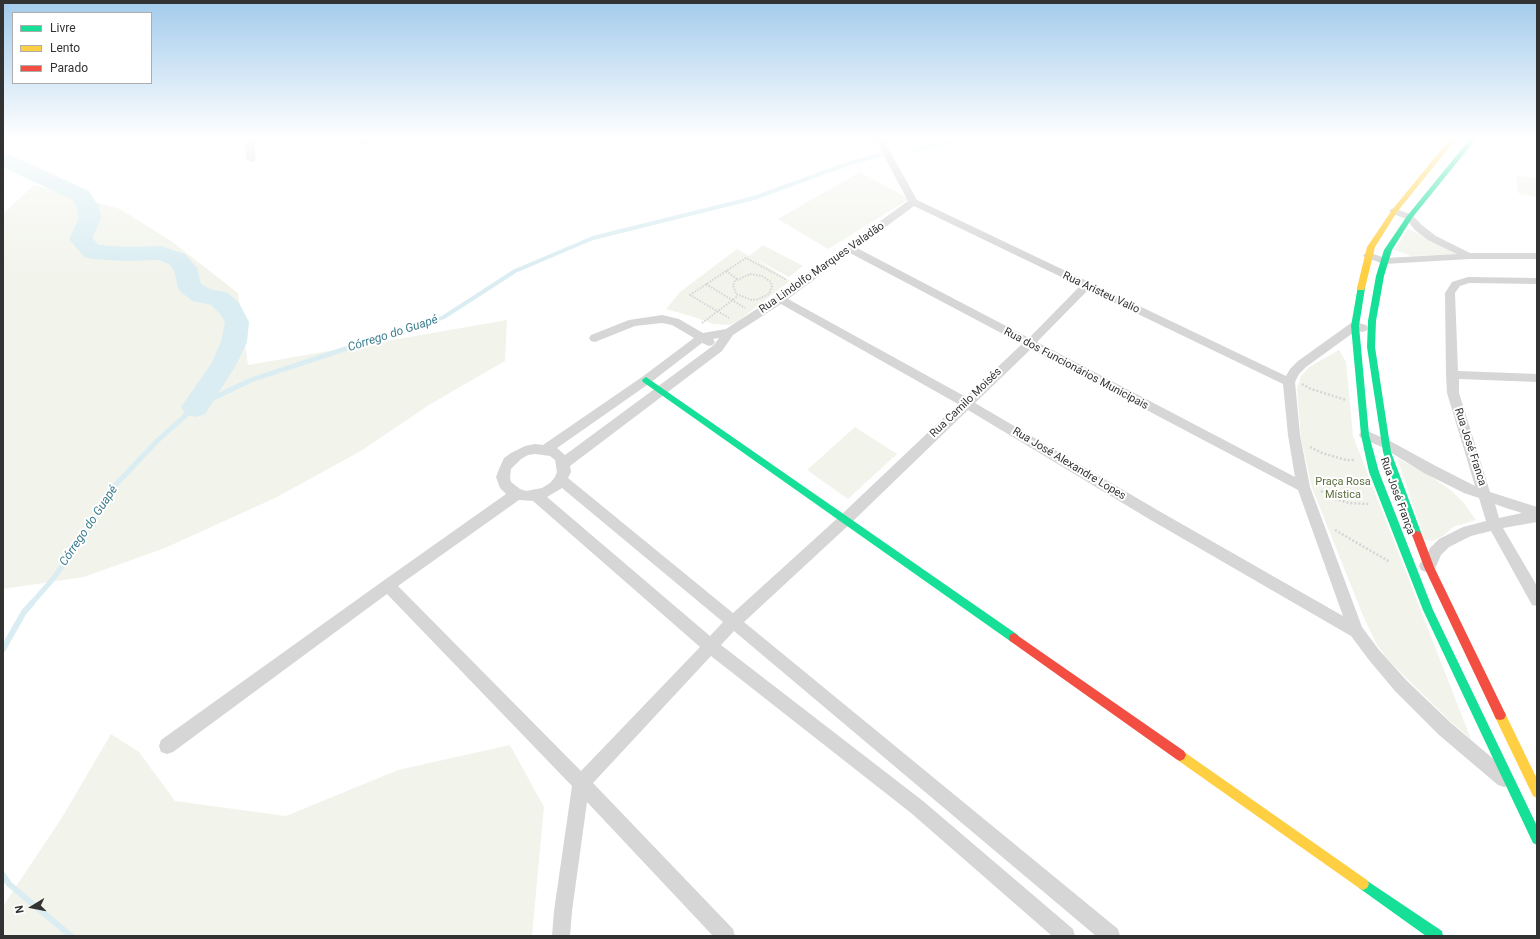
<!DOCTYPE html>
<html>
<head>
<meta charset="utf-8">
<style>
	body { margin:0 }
	#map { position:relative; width:1540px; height:939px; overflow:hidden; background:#fff; font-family:Roboto,sans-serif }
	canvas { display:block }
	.frame { position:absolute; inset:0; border:4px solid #323232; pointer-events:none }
	.legend { position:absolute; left:12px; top:12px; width:140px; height:72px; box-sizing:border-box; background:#fff; border:1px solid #adadad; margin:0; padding:5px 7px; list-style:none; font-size:12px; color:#323232 }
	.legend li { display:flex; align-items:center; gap:8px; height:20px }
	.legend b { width:20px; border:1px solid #adadad }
	.north { position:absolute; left:12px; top:887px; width:40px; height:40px; -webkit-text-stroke:3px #fff; paint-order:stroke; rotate:260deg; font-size:11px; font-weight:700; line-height:16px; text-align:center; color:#323232 }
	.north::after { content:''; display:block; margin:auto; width:14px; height:18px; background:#323232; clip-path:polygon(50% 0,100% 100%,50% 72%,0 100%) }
</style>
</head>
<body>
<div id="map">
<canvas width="1540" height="939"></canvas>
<div class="frame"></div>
<ul class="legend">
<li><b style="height:5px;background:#16e098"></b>Livre</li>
<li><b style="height:5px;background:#ffcf43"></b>Lento</li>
<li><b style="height:5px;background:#f24e42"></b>Parado</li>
</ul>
<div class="north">N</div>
</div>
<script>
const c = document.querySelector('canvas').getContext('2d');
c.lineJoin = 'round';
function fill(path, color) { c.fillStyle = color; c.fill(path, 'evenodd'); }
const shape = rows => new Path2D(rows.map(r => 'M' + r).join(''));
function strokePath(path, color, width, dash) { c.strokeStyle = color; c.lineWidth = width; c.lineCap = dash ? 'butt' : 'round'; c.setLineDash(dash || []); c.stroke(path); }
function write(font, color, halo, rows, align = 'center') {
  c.font = font + ' Roboto,sans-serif'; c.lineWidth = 4; c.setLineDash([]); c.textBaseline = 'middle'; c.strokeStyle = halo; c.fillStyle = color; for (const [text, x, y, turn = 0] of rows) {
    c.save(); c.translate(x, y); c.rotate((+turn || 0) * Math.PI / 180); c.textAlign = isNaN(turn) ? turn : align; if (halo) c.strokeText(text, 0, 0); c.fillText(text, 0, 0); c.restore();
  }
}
const green = shape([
	[860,172,909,199,828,249,778,219],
	[1516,175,1537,179,1537,197,1518,193],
	[34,185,120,209,171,241,238,293,248,365,507,320,505,361,429,405,361,451,275,498,165,548,84,577,3,589,3,214],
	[1408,229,1441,244,1459,254,1411,256,1395,250],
	[763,245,803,266,789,277,754,258,790,281,738,321,730,325,713,324,697,318,666,309,680,292,737,249,749,256],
	[1339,350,1346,362,1353,436,1471,739,1450,721,1389,661,1377,645,1364,618,1312,488,1301,439,1297,389,1301,376,1309,367],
	[855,427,897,454,848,499,807,470],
	[1397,458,1429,475,1452,491,1463,502,1476,520,1453,527,1443,536,1432,541,1425,540],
	[111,734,139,752,175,801,286,816,398,770,510,745,544,807,532,936,3,936,3,906,61,819]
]);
const streamFar2 = shape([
	[915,150,964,139],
	[363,343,427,324,444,317,515,271,593,238,754,198,847,164,880,155]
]);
const streamFar1 = shape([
	[31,604,53,579,83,537,108,493,157,441,195,407,251,380,366,342]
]);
const stream = shape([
	[3,649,24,612,32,603],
	[3,875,9,884,71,936]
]);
const river = shape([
	[3,153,10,155,89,191,99,207,101,218,92,238,99,245,126,247,161,246,185,254,197,268,201,284,210,289,228,293,239,303,249,322,247,342,235,367,205,414,195,417,185,414,181,407,211,364,221,342,225,322,220,314,211,305,193,301,182,293,178,288,174,270,169,264,159,260,126,261,92,259,84,257,69,239,79,218,77,207,73,200,3,167,3,153]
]);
const pathFar1 = shape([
	[726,271,737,279],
	[750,274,762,276,771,282,772,286,769,294,759,299,752,300,736,294,733,285,735,281,750,274],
	[706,284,745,308],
	[729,318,690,295,746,258,787,280],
	[702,323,738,296]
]);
const path = shape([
	[1302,384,1311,389,1346,400],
	[1310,447,1322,453,1346,460,1355,460],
	[1321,491,1335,499,1349,503,1369,504],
	[1335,530,1390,562]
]);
const street = shape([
	[245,139,253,139,256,159,254,161,251,162,246,159,245,139],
	[361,139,369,139,370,143,369,145,363,145,361,139],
	[875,139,883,139,917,200,1286,376,1290,369,1298,361,1351,323,1355,322,1366,325,1368,328,1366,331,1362,332,1357,330,1306,367,1299,374,1295,382,1300,435,1310,487,1362,627,1379,650,1407,681,1451,723,1510,773,1512,779,1510,785,1504,787,1498,785,1439,735,1395,691,1369,660,1351,636,1149,519,968,410,851,523,744,622,1118,929,1120,936,1096,936,734,631,721,645,923,801,1073,929,1075,936,1052,936,911,813,711,656,593,783,733,929,735,936,713,936,587,802,572,911,570,936,552,936,554,911,572,786,387,594,173,752,167,754,161,752,159,746,161,740,383,581,506,494,500,488,496,477,499,469,504,458,511,453,525,446,535,444,543,445,642,377,694,338,672,325,662,323,635,326,595,342,591,341,589,338,591,335,629,320,662,315,679,319,703,333,726,329,778,295,908,201,875,139],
	[914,206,1080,286,1029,338,857,248,914,206],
	[850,253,1022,344,966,397,788,299,850,253],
	[1088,290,1283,384,1288,435,1295,477,1037,342,1088,290],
	[781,304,958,404,841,515,733,613,568,478,571,472,570,466,722,351,733,335,781,304],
	[719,338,714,345,565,455,557,448,650,383,702,343,709,346,713,345,715,342,713,339,719,338],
	[1031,349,1298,490,1343,616,1159,511,975,403,1031,349],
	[535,454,550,456,555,460,557,472,555,477,550,483,542,488,526,491,520,489,511,482,510,477,511,469,521,459,528,455,535,454],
	[562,488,723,622,710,636,547,497,562,488],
	[519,500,533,501,700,647,581,771,398,586,519,500],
	[1394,208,1412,215,1423,226,1436,236,1470,253,1537,253,1537,259,1470,259,1384,264,1364,257,1363,255,1368,252,1385,258,1457,254,1428,240,1415,230,1406,219,1391,213,1389,211,1391,209,1394,208],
	[1468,277,1537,278,1537,284,1469,283,1460,286,1455,293,1458,371,1537,374,1537,382,1459,379,1459,393,1490,492,1537,507,1537,522,1503,528,1537,586,1537,606,1532,605,1491,531,1471,536,1449,547,1441,555,1434,571,1429,573,1421,570,1419,566,1421,562,1425,560,1430,548,1439,539,1463,527,1486,521,1479,498,1464,493,1424,473,1382,447,1361,438,1359,435,1361,432,1365,430,1390,441,1434,465,1475,486,1447,393,1446,375,1445,293,1452,282,1468,277],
	[1495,504,1506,508,1522,513,1499,518,1495,504]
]);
const fast = shape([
	[1470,139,1476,139,1412,218,1392,250,1384,276,1376,321,1375,347,1391,452,1422,535,1420,538,1417,539,1414,538,1412,535,1383,452,1367,347,1368,321,1376,276,1384,250,1407,216,1470,139],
	[1358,286,1364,286,1365,288,1359,326,1369,435,1379,472,1433,610,1537,826,1537,845,1533,843,1423,610,1369,472,1361,435,1351,326,1358,286],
	[646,377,1018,635,1019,638,1018,641,1014,643,1010,641,643,382,642,380,646,377],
	[1363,878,1442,931,1443,936,1426,936,1359,888,1357,884,1359,880,1363,878]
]);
const slow = shape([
	[1450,139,1456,139,1397,212,1375,247,1365,288,1364,290,1358,290,1357,288,1367,247,1392,210,1450,139],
	[1500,710,1504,711,1537,779,1537,798,1533,796,1494,715,1496,711,1500,710],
	[1180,749,1367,880,1369,884,1367,888,1363,890,1359,888,1176,759,1174,755,1176,751,1180,749]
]);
const jam = shape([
	[1417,531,1420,532,1422,535,1434,567,1504,711,1506,715,1504,719,1500,720,1496,719,1424,567,1412,535,1414,532,1417,531],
	[1014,633,1184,751,1186,755,1184,759,1180,761,1176,759,1010,641,1009,638,1010,635,1014,633]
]);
const streetNames = [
	["Rua Lindolfo Marques Valadão",822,268,-35],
	["Rua Aristeu Valio",1101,293,25],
	["Rua dos Funcionários Municipais",1076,369,28],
	["Rua Camilo Moisés",966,403,-44],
	["Rua José Franca",1470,447,72],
	["Rua José Alexandre Lopes",1069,464,31],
	["Rua José França",1397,496,70]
];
const parkNames = [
	["Praça Rosa",1343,482],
	["Mística",1343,495]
];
const waterNames = [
	["Córrego do Guapé",393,334,-18],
	["Córrego do Guapé",89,526,-56]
];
fill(green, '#f2f4ec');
strokePath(streamFar2, '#daedf2', 4);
strokePath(streamFar1, '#daedf2', 5);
strokePath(stream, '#daedf2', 6);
fill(river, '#daedf2');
strokePath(pathFar1, '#d5d5d5', 2, [1.5, 1.5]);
strokePath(path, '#d5d5d5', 2.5, [2, 2]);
fill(street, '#d6d6d6');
fill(fast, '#16e098');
fill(slow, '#ffcf43');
fill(jam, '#f24e42');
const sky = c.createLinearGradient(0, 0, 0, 270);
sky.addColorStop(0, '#a2cbec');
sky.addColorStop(0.51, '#fff');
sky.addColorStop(1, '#ffffff00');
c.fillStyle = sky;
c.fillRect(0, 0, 1540, 270);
write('11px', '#323232', '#fff', streetNames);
write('11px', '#5d6f3e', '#fff', parkNames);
write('italic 12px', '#3c7d8f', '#fff', waterNames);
</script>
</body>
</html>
